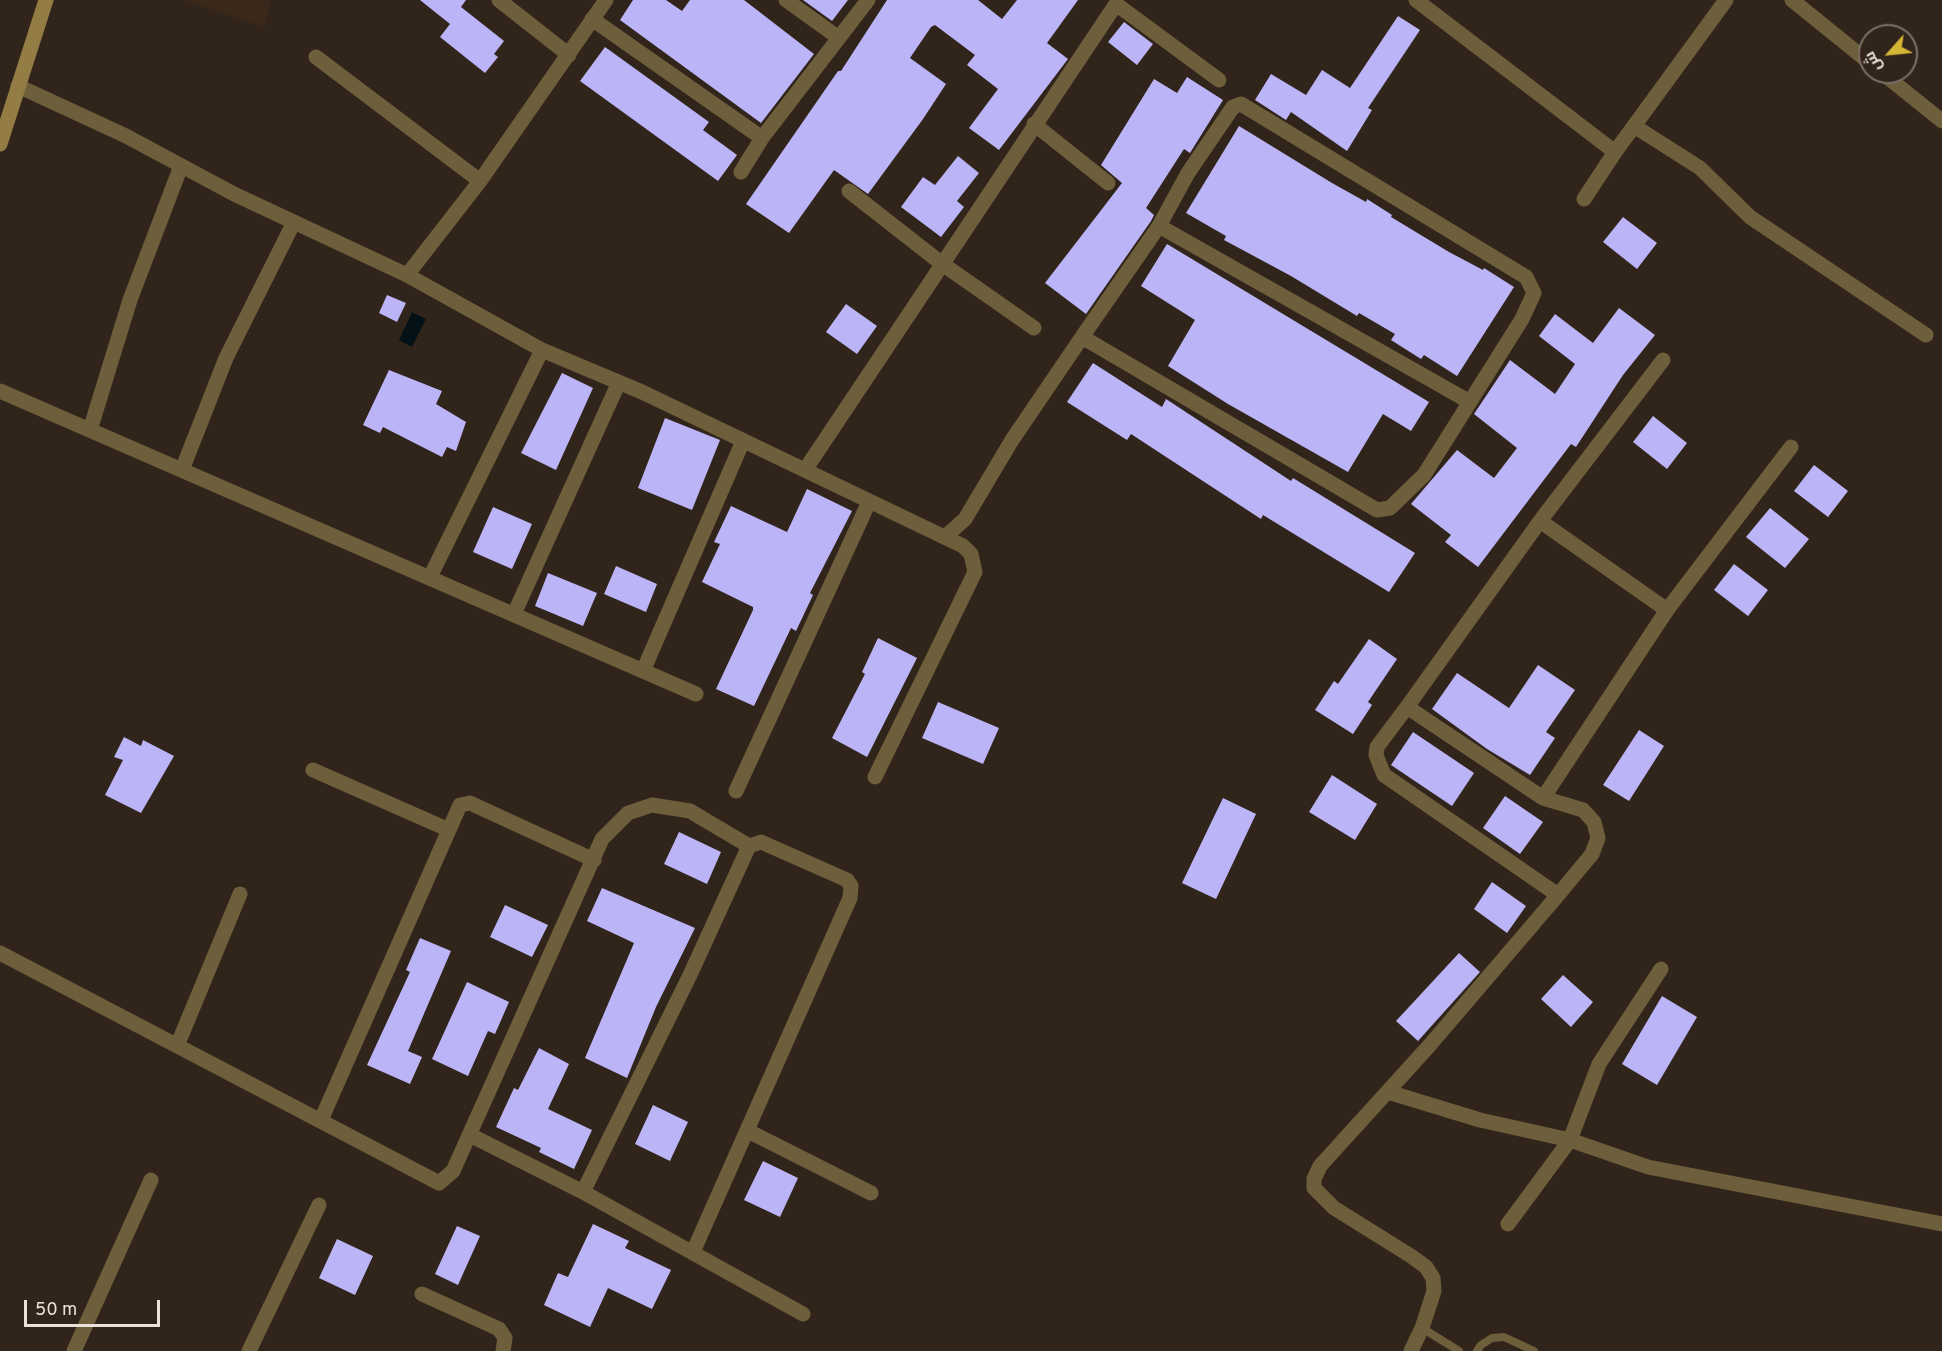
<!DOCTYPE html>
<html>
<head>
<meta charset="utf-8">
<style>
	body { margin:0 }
	#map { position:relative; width:1942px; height:1351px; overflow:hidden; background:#31251b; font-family:Overpass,Cairo,sans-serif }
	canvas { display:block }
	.north { position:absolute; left:1858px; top:24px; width:60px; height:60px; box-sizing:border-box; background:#31251b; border:2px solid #7b7067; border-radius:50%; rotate:243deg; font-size:16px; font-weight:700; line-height:24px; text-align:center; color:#e9e1da }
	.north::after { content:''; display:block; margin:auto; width:21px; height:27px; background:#d5b534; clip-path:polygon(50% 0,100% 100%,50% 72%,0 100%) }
	.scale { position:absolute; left:24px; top:1300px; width:136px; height:27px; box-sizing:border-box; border:3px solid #e9e1da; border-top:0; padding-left:8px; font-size:18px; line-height:21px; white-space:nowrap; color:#e9e1da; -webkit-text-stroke:4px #31251b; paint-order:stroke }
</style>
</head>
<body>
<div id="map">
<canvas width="1942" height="1351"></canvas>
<div class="north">ش</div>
<div class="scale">50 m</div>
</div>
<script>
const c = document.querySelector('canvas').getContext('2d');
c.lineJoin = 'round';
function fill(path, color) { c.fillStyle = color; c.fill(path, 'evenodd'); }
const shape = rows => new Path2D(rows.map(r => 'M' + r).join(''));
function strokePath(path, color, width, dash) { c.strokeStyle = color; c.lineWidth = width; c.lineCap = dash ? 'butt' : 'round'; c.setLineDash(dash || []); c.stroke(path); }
const built = shape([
	[184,0,271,0,264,27]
]);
const water = shape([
	[412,312,426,319,412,347,399,340]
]);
const building = shape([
	[420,0,466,0,461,7,504,41,494,54,498,57,485,73,440,37,450,24],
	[633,0,666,0,682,11,690,0,744,0,814,54,761,123,620,20],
	[803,0,848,0,832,21],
	[887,0,978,0,1002,19,1017,0,1078,0,1047,43,1068,59,999,150,969,128,998,89,967,65,975,55,935,25,931,27,910,58,946,84,923,119,868,194,834,170,789,233,746,204,838,71,841,71],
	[1398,16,1420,30,1368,108,1372,110,1347,151,1291,112,1286,120,1255,100,1271,74,1306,95,1322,70,1350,88],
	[1124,22,1153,44,1137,65,1108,42],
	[605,47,709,122,703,130,737,155,718,181,580,81],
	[1187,77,1223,100,1190,153,1184,149,1146,208,1154,215,1151,221,1086,314,1045,283,1122,183,1101,165,1154,79,1177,93],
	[1239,126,1332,183,1366,202,1367,199,1392,215,1391,217,1449,252,1483,270,1484,268,1514,287,1457,376,1424,355,1421,359,1391,340,1395,334,1359,313,1357,316,1291,276,1224,240,1226,236,1186,213],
	[958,156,979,173,957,201,964,207,941,237,901,207,923,177,935,185],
	[1623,217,1657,243,1637,269,1603,242],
	[1167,244,1429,402,1411,431,1383,414,1348,472,1228,404,1168,366,1195,320,1141,286],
	[387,295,406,303,397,322,379,313],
	[846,304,877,326,857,354,826,332],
	[1619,308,1655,335,1623,375,1576,447,1571,444,1478,567,1445,542,1451,535,1411,504,1457,450,1494,478,1517,448,1474,414,1510,360,1555,394,1575,364,1539,336,1555,314,1593,343],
	[1093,363,1162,407,1166,399,1291,481,1293,478,1415,553,1389,592,1263,515,1261,519,1131,434,1127,440,1067,402],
	[389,370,442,391,436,404,466,422,456,451,447,447,442,457,383,427,380,433,363,425],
	[562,373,593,388,556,470,521,453],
	[1653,416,1687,443,1667,469,1633,442],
	[665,418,720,440,692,510,638,488],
	[1814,465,1848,491,1828,517,1794,491],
	[807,489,852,511,810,593,813,595,796,631,791,628,754,706,716,689,753,610,753,607,702,582,720,544,714,542,731,506,787,532],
	[493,507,532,524,512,569,473,552],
	[1770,508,1809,539,1785,568,1746,537],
	[1734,564,1768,590,1748,616,1714,590],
	[616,566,657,584,646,612,604,594],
	[548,573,597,593,583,626,535,606],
	[878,638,917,658,867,757,832,738,865,674,862,672],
	[1369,639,1397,659,1368,702,1372,705,1353,734,1315,710,1334,681,1338,684],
	[1538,665,1575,690,1546,732,1555,738,1530,775,1487,749,1432,709,1457,673,1509,708],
	[938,702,999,728,983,764,922,738],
	[1639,730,1664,746,1629,801,1603,785],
	[1413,732,1474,773,1452,806,1391,765],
	[124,737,141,746,143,740,174,756,141,813,105,795,123,760,114,757],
	[1332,775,1377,804,1355,840,1309,812],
	[1505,796,1543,822,1520,854,1483,828],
	[1223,798,1256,814,1216,899,1182,883],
	[679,832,721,852,707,884,664,864],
	[1492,882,1526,906,1507,933,1474,909],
	[602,888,695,928,656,1007,627,1078,585,1058,634,943,587,921],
	[505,905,548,925,532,957,490,937],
	[420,938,451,951,408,1051,422,1057,410,1084,367,1065,410,972,406,970],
	[1459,953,1480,972,1418,1041,1396,1021],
	[1563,975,1593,1002,1571,1027,1541,999],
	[467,982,509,1002,495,1034,488,1031,468,1076,432,1059],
	[1662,996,1697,1017,1657,1085,1622,1064],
	[539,1048,569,1064,548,1109,592,1130,574,1169,539,1152,541,1148,496,1127,514,1088,518,1090],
	[653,1105,688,1122,670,1161,635,1144],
	[763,1161,798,1178,780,1217,744,1200],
	[593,1224,629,1241,625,1248,671,1270,652,1309,608,1288,590,1327,544,1305,558,1273,568,1277],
	[457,1226,480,1236,458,1285,435,1274],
	[337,1239,373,1256,355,1295,319,1278]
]);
const service = shape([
	[1422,1328,1459,1351],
	[1477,1351,1481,1345,1492,1338,1504,1337,1534,1351]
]);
const minor = shape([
	[499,0,569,55],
	[786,0,839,38],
	[1416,0,1615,152],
	[1792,0,1870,63],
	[592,19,762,138],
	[316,57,480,181],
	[1881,72,1942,121],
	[18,86,126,136,234,194,407,275,542,350,642,392,963,546,971,554,975,572,875,777],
	[1034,124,1108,183],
	[1634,126,1700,168,1750,217,1926,335],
	[741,172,762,138,868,0],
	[849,191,941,263,1034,328],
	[1584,199,1615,152,1726,0],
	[1159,226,1470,402],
	[407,275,480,181,606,0],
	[0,391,696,694],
	[90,430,130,300,181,166],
	[182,470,226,358,294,222],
	[805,470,1116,4,1219,80],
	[1540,521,1667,610],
	[945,537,965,519,1012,440,1082,337,1159,226,1188,173,1233,107,1241,104,1526,277,1534,293,1522,319,1424,475,1390,508,1377,510,1082,337],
	[430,577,542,350],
	[514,614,619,382],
	[643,671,743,441],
	[1407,707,1377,747,1376,755,1384,775,1558,895],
	[313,770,447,829],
	[736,791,869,502],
	[1543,798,1667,610,1791,447],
	[0,953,439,1183,453,1171,602,839,628,813,652,805,690,811,749,846],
	[177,1046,240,894],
	[1388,1092,1480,1120,1570,1140,1648,1167,1942,1224],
	[321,1120,460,805,470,803,594,860],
	[748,1131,871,1193],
	[470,1135,583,1192,803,1314],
	[583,1192,690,975,749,846,761,842,847,880,851,886,850,898,693,1252],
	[1508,1224,1570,1140,1599,1064,1661,969],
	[422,1294,499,1329,505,1338,503,1351],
	[74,1351,151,1180],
	[249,1351,319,1205],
	[1411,1351,1422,1328,1434,1291,1433,1278,1426,1267,1411,1256,1334,1208,1314,1188,1314,1179,1320,1166,1429,1046,1558,895,1592,854,1598,838,1594,822,1583,810,1543,798,1407,707,1540,521,1663,360]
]);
const secondary = shape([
	[0,144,46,0]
]);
fill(built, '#3a291a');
fill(water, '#041217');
fill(building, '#bbb5f8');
strokePath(service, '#6d5e3c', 8);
strokePath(minor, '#6d5e3c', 15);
strokePath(secondary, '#947c45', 15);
</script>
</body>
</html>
